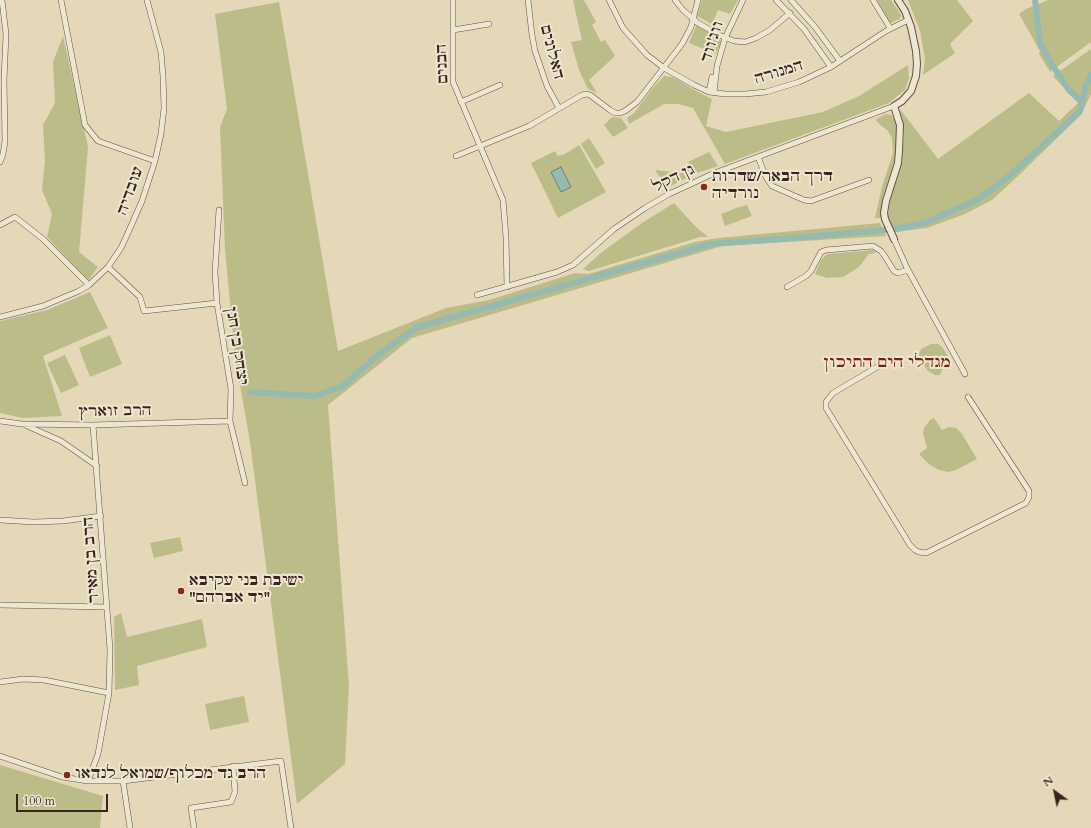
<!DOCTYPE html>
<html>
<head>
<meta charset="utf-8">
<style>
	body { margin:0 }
	#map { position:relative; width:1091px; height:828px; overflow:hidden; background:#e4d8b8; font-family:Cardo,serif }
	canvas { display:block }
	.north { position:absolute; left:1035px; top:772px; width:40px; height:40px; -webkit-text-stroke:3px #ede6d1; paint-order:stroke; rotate:327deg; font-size:11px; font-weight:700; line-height:16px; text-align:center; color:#3a241d }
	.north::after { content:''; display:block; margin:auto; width:14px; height:18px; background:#3a241d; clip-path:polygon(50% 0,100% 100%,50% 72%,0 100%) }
	.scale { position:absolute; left:16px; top:794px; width:92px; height:18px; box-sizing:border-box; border:2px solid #3a241d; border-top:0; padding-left:5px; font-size:12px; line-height:14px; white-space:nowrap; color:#3a241d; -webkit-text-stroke:3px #ede6d1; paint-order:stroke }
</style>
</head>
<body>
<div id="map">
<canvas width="1091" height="828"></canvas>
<div class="north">N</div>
<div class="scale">100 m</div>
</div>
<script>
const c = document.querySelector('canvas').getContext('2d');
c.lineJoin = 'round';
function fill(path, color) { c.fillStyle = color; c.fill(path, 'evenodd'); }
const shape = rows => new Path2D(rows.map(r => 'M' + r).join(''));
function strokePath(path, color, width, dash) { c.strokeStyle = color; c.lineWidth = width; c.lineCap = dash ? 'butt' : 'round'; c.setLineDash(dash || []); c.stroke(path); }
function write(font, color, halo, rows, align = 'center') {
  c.font = font + ' Cardo,"Frank Ruhl Libre",serif'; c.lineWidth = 4; c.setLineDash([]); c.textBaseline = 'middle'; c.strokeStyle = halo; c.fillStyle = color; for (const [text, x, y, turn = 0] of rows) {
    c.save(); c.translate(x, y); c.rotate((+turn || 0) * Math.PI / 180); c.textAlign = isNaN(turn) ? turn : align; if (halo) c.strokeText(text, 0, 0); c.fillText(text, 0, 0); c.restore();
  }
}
const green = shape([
	[573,0,584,0,596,22,592,25,601,42,605,40,615,56,589,80,597,93,588,89,579,70,571,42,582,40],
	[702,0,738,0,730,14,718,10,712,24,697,16],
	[877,0,891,0,901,15,900,19,890,23],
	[908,0,957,0,973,21,950,44,955,53,923,75,925,59,920,31],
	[1048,0,1091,0,1091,42,1050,72,1039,54,1040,51,1019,14,1026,9],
	[279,2,338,351,446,308,489,300,575,273,588,274,695,242,718,238,880,223,886,236,722,246,412,338,328,405,349,686,345,764,297,804,250,442,235,356,225,249,220,127,227,109,215,14],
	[696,26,699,26,720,39,721,42,716,54,689,43],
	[63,36,88,147,79,252,98,267,88,281,47,237,52,214,42,190,45,160,43,125,55,103,53,62],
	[1091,49,1091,94,1081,115,1017,177,992,200,965,214,927,228,896,232,890,224,888,216,891,195,902,163,904,132,900,109,938,159,1029,93,1059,121,1078,103,1053,76],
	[908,65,909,78,905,90,889,103,725,164,693,108,678,104,664,104,629,124,627,118,634,113,653,88,664,76,673,77,698,92,712,99,706,126,726,132,823,112,859,96],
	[886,114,891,115,896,121,898,143,895,158,883,197,882,218,875,218,882,187,893,153,892,139,891,136,888,131,877,122,876,119],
	[612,117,621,118,628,128,613,137,604,125],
	[589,138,605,163,596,169,581,144],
	[579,145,606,192,558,218,531,163,555,151,558,156,565,154],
	[709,152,718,166,694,174,667,188,655,170,682,173,688,169,686,165,689,164,688,162],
	[674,203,695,226,708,237,700,237,589,271,583,269,602,252,642,223],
	[747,205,752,216,725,226,721,214,739,207],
	[873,250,876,253,869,254,859,267,843,277,827,278,815,274,821,260,827,254],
	[90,292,108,328,43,356,62,416,23,418,0,413,0,321,47,310],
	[110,335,122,364,90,377,79,348],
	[931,344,938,344,942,347,948,356,940,375,935,375,928,371,923,364,919,355,921,349],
	[65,355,79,385,61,393,47,363],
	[934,418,942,430,949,427,956,428,962,434,977,459,956,470,949,472,939,470,930,465,919,454,927,448,923,433,924,428,930,420],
	[180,537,183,551,154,558,150,543],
	[121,613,127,637,202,619,207,647,137,666,139,685,115,690,114,617],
	[244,696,249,722,210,730,205,704],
	[0,765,103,796,100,828,0,828]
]);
const water = shape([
	[561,167,571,187,561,192,551,172,561,167]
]);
const canal = shape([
	[1035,0,1040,44,1053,66,1069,90,1082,102],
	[250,392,315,396,343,386,379,354,418,327,711,244,781,239,896,229,927,222,977,200,1007,178,1050,139,1080,111,1086,85,1091,75]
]);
const minor = shape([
	[61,0,85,125,98,141,155,161],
	[453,0,453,82,503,200,506,237,507,287],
	[528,0,532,35,535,51,547,86,559,108],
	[609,0,623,28,647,55,664,68,694,85,709,92,725,94,745,94,766,92,799,82,831,67,886,31,908,20],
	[675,0,683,10,698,23,719,35,734,41,745,42,756,38,770,30,790,13],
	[776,0,804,29,831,67],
	[791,0,815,27,840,61],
	[873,0,890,28],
	[453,30,489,24],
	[709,92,712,77],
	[714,92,717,66,725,38,743,0],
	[461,102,500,85],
	[456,156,529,126,582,95,587,94,590,95,610,110,615,113,620,113,625,111,637,102,682,44,691,27,698,0],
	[758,157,766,177,772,186,804,200,811,201,869,180],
	[0,162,3,154,5,141,4,80,6,34,2,0],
	[219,210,215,272,217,303,231,389,230,421,245,483],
	[0,225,15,217,43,239,89,285],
	[894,239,907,268,965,374],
	[108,267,140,297,144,311,217,303],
	[787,287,806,276,811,271,821,252,826,250,873,246,881,251,884,255,894,271,898,273,908,270],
	[477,295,557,272,573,265,614,229,645,208,669,194,691,184,712,174,894,106],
	[0,317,43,306,79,291,89,285,108,267,121,248,127,235,142,201,155,161,161,134,164,108,163,76,161,52,147,0],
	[879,366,833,393,826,402,826,408,910,545,915,550,919,552,926,553,1026,503,1029,497,1029,491,968,397],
	[0,421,22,424,93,425,230,421],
	[25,425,61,441,97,466],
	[0,520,34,522,63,521,101,516],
	[0,605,107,607],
	[0,682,23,679,44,680,109,693],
	[0,756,62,777,88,781,123,781,281,761,291,828],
	[88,781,98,754,109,693,110,649,93,425],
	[123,781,130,828],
	[194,828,191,808,231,802,235,792,233,766]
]);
const tertiary = shape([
	[894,239,885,219,884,213,886,201,898,163,899,151,900,125,894,106,902,101,911,91,916,76,917,64,916,51,911,27,905,11,898,0]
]);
const markers = [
	[704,187,4,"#8f2418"],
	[181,591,4,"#8f2418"],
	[67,775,4,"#8f2418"]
];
const streetNames = [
	["ווג'ווד",713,42,-72],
	["האלונים",551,52,75],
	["הבנים",443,64,-93],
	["המנורה",779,73,-17],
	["גן דקל",674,179,-26],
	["עובדיה",131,191,-70],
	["יצחק בן חנן",236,346,81],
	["הרב זוארץ",115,412,-1],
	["הרב בן מאיר",92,560,-94]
];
const poiNames = [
	["דרך הבאר/שדרות",712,178],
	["נורדיה",712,195],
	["ישיבת בני עקיבא",189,582],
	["\"יד אברהם\"",189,599],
	["הרב גד מכלוף/שמואל לנדאו",75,775]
];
const neighbourhoodNames = [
	["מגדלי הים התיכון",887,363]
];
fill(green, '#bcbc89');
fill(water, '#95bab0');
strokePath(water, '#717e75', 1);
strokePath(canal, '#95bab0', 6);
strokePath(minor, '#645144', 6);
strokePath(tertiary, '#645144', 8);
strokePath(minor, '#ede6d1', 5);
strokePath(tertiary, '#ede6d1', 6);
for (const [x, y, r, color] of markers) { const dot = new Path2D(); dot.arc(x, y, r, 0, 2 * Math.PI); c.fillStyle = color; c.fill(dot); strokePath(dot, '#ede6d1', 1.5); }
write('15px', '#3a241d', '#ede6d1', streetNames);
write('bold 15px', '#3a241d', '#ede6d1', poiNames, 'left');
write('16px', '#7a1f14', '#ede6d1', neighbourhoodNames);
</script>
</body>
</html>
